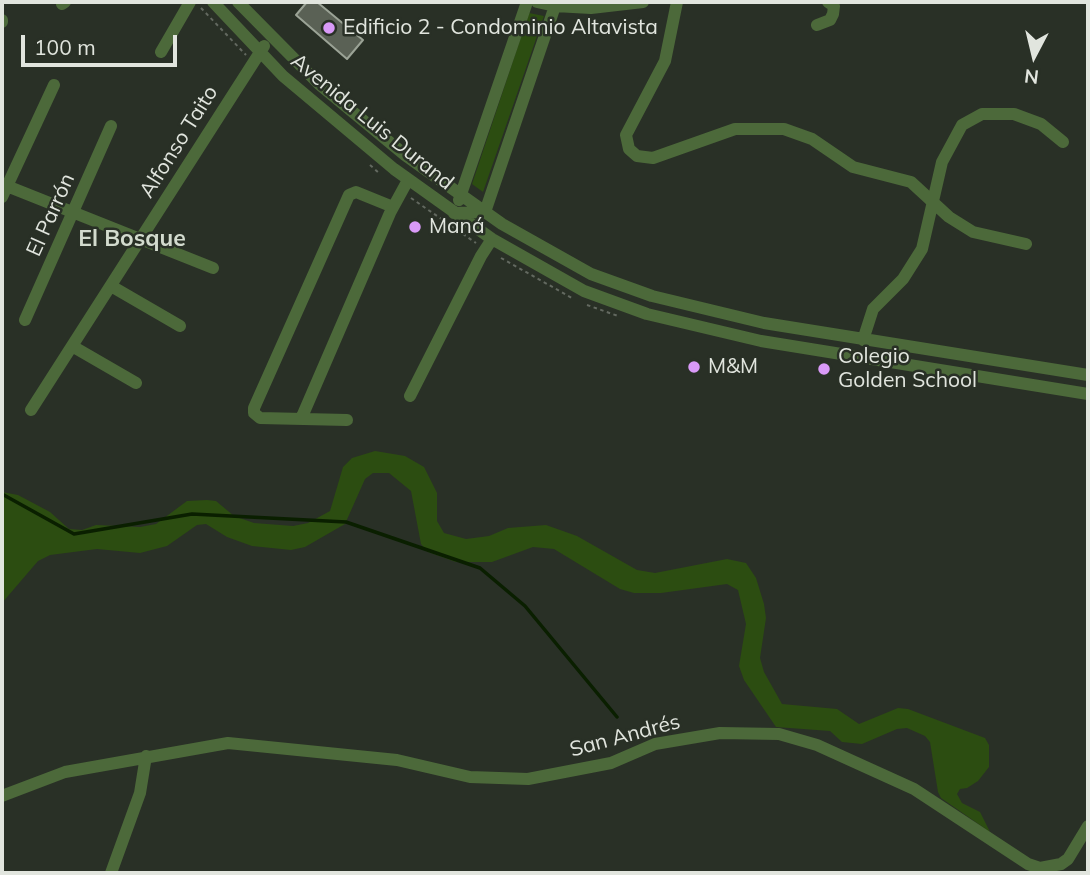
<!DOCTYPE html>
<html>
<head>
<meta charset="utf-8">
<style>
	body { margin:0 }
	#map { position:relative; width:1090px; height:875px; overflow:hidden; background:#293026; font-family:Mulish,sans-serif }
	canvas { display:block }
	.frame { position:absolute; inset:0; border:4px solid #e1e5de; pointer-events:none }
	.north { position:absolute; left:999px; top:21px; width:70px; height:70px; -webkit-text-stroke:5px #293026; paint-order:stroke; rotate:187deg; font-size:19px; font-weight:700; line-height:28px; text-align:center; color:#e1e5de }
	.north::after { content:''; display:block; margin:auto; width:24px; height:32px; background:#e1e5de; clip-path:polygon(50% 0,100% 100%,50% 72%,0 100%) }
	.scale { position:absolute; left:21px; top:35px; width:156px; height:32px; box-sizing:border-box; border:4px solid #e1e5de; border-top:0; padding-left:9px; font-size:21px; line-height:24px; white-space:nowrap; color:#e1e5de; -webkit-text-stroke:5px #293026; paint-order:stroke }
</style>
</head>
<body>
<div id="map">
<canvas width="1090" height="875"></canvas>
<div class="frame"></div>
<div class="north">N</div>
<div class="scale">100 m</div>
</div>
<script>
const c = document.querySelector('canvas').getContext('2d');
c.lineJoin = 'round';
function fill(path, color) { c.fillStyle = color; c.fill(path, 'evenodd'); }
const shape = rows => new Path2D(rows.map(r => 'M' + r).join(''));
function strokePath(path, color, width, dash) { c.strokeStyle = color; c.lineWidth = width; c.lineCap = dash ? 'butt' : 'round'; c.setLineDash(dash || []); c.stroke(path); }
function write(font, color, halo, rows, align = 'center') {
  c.font = font + ' Mulish,sans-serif'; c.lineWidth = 5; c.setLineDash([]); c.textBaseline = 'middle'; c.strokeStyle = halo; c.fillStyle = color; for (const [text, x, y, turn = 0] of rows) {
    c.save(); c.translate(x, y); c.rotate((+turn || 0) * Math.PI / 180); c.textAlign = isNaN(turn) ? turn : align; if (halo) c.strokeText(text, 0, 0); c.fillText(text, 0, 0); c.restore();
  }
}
const green = shape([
	[529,13,544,16,483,192,472,184],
	[375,451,405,456,424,467,437,493,437,521,444,533,466,539,489,536,508,528,546,525,577,536,637,570,655,573,727,559,746,563,756,578,764,604,766,618,760,658,764,672,782,704,837,709,859,724,898,708,908,709,985,738,989,745,989,767,978,781,967,788,960,789,957,794,962,803,980,812,990,832,941,798,938,792,930,742,925,736,907,728,897,729,862,744,842,742,830,731,776,727,744,680,739,666,746,624,738,590,727,584,661,593,634,593,620,589,554,549,533,547,492,562,456,562,428,552,421,544,411,491,389,473,373,473,365,479,345,524,305,547,291,550,252,546,227,537,206,524,197,525,167,546,140,553,97,549,50,555,38,561,2,603,2,492,18,495,50,512,69,529,82,530,96,525,140,527,156,524,187,501,207,500,216,501,234,516,254,523,293,526,308,523,330,511,343,467,352,458]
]);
const stream = shape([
	[2,494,74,534,192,514,346,522,480,568,525,606,617,717]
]);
const building = shape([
	[307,2,317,2,363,40,347,59,296,15,307,2]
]);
const path = shape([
	[201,8,246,55],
	[370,165,379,173],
	[411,198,476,243],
	[501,258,572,298],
	[587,305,618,316]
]);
const minor = shape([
	[213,2,283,76,394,169,492,239,584,291,647,314,761,341,1088,394],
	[238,2,319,84,405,155,502,224,591,274,652,296,764,323,1088,375],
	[537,2,555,6,591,8,643,2],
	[677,2,665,61,626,135,629,149,637,156,653,158,735,129,784,129,812,139,853,167,911,182,949,217,973,232,1026,244],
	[62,4,65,2],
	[2,22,2,20],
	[817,25,830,20,833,14,834,6,828,2],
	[161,52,190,2],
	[2,184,213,268],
	[2,197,54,85],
	[459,200,527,2],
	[454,213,485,212,555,6],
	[111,286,180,326],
	[25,320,111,126],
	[863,340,873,309,903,279,922,249,942,162,962,125,982,114,1014,114,1041,124,1063,142],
	[72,346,136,383],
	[410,396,481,256,492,239],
	[31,410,264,46],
	[301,419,390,213,408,180],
	[347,420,260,418,254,413,254,408,349,195,356,192,393,207],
	[2,796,65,772,228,743,397,760,470,777,528,779,611,763,655,744,720,733,779,734,817,745,914,789,1028,864,1040,868,1061,864,1068,859,1088,826],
	[111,873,140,793,146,756]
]);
const markers = [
	[329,28,7,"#d99af7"],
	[415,227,7,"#d99af7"],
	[694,367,7,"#d99af7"],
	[824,369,7,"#d99af7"]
];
const poiNames = [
	["Edificio 2 - Condominio Altavista",343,28],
	["Maná",429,227],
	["Colegio",838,357],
	["Golden School",838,381],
	["M&M",708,367]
];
const streetNames = [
	["Avenida Luis Durand",372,122,39],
	["Alfonso Taito",179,142,-58],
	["El Parrón",51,215,-66],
	["San Andrés",625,736,-15]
];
const neighbourhoodNames = [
	["El Bosque",132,239]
];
fill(green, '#2c4d11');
strokePath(stream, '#0a1f00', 3.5);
fill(building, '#5a6155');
strokePath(building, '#9ba396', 2);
strokePath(path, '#636960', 2, [3.5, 3.5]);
strokePath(minor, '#4c693a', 12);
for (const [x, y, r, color] of markers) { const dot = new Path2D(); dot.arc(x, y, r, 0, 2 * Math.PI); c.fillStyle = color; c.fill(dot); strokePath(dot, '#293026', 2.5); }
write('21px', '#e1e5de', '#293026', poiNames, 'left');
write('21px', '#e1e5de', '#293026', streetNames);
write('bold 23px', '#d3dbce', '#293026', neighbourhoodNames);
</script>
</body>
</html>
